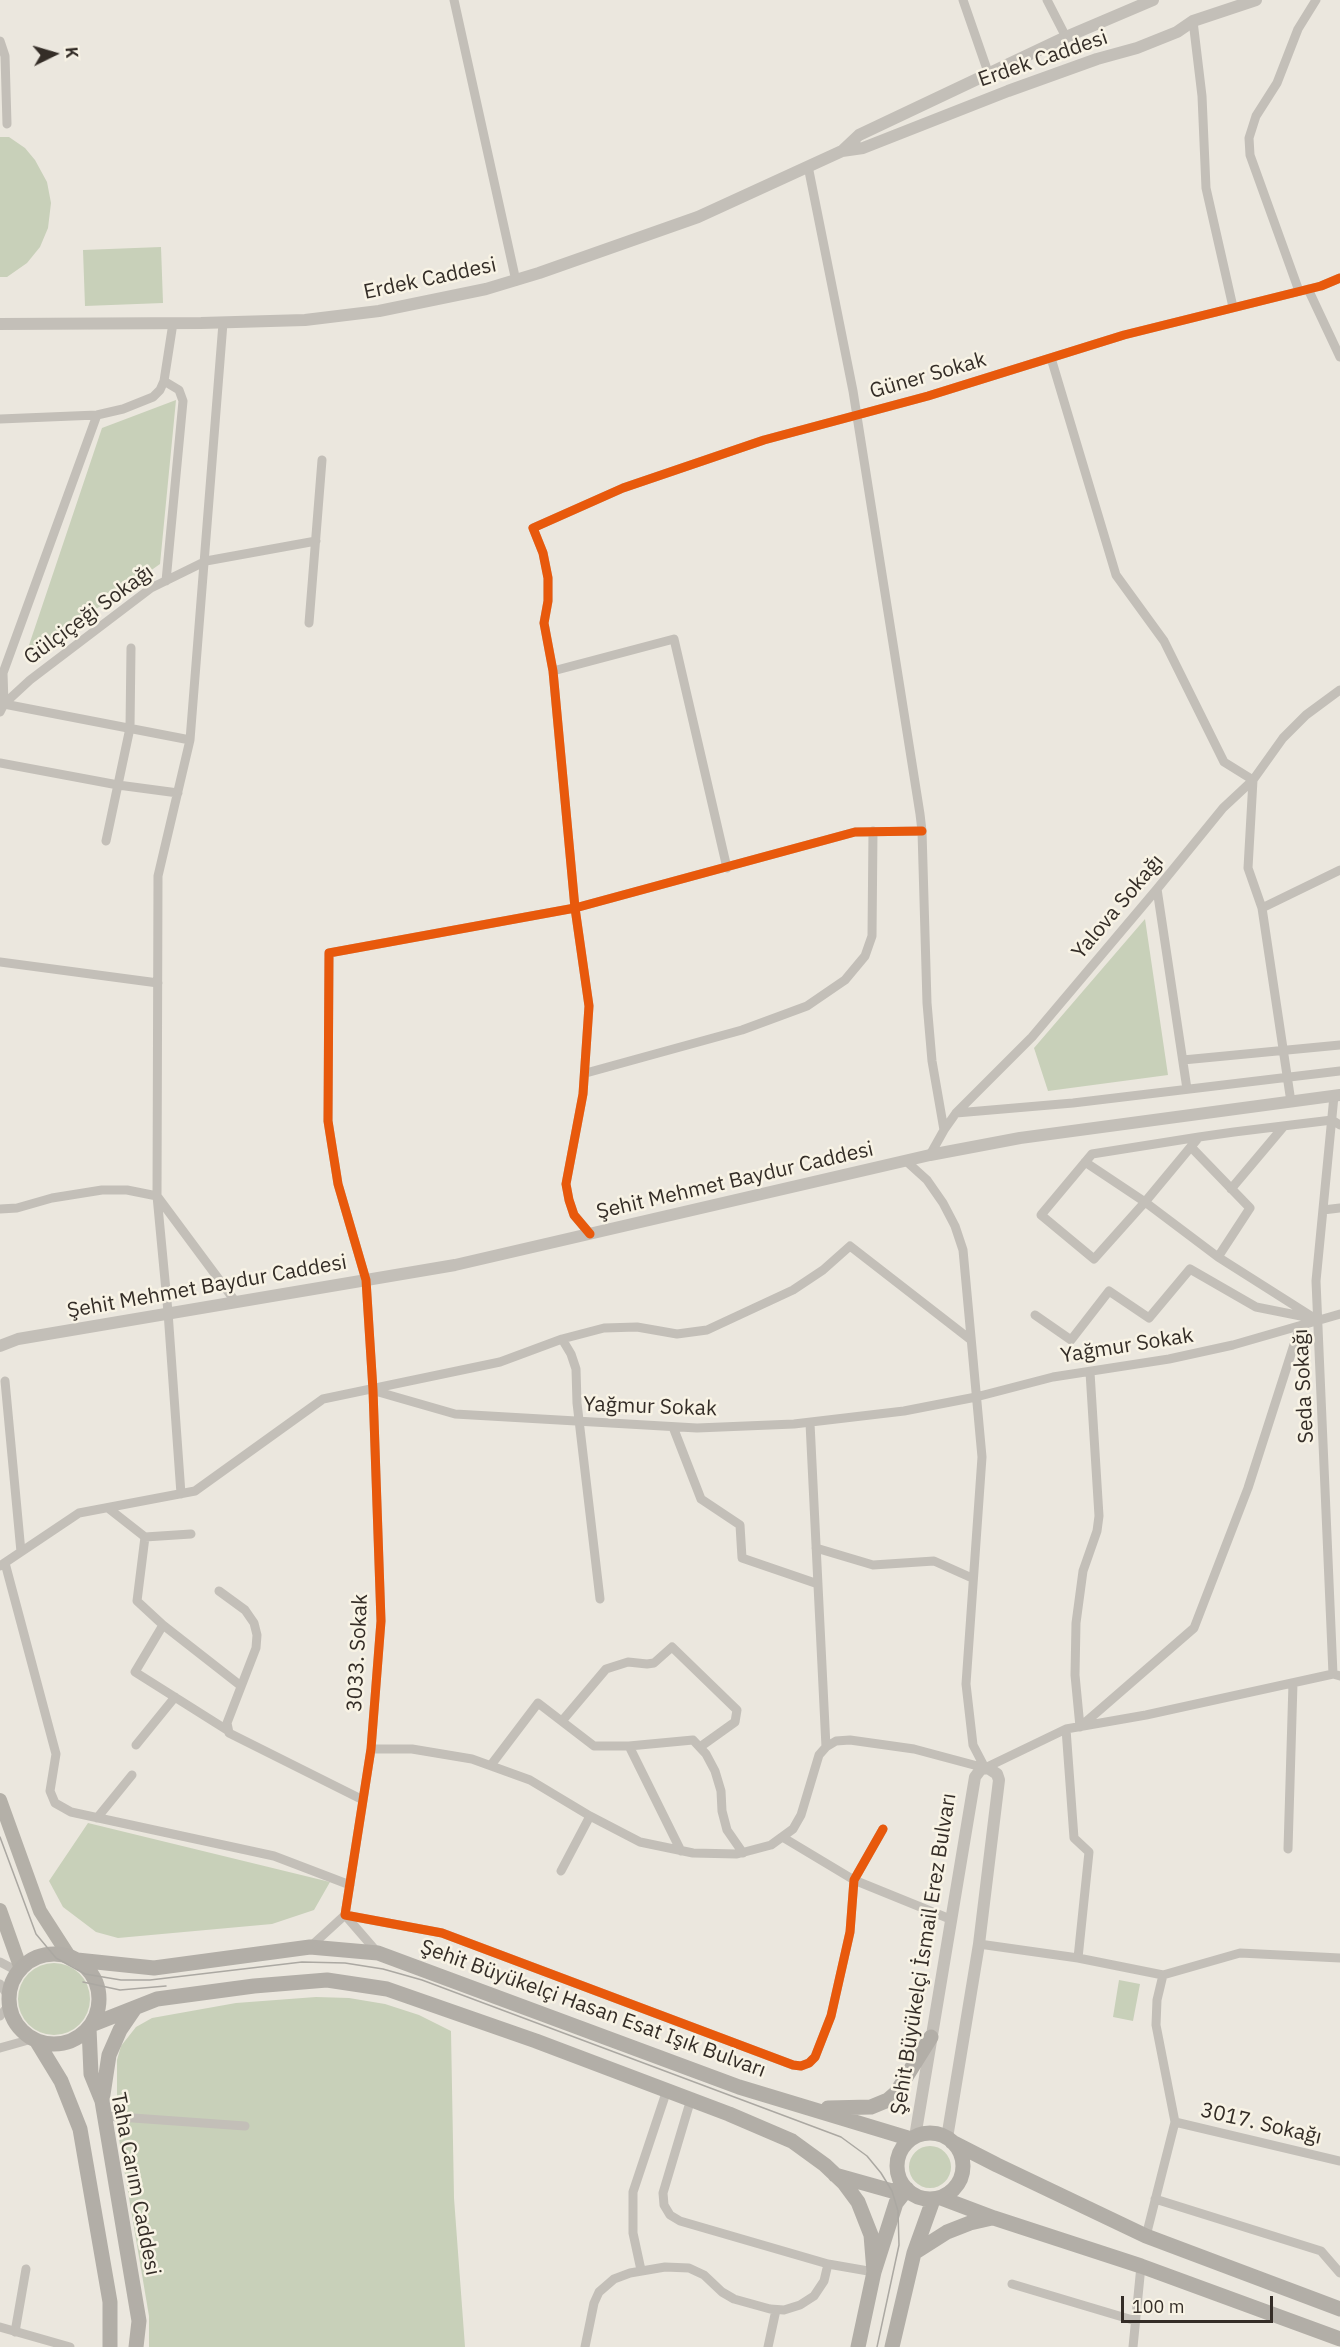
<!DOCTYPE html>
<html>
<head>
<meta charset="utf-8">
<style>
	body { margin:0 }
	#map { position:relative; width:1340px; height:2347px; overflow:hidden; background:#ebe7de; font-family:"IBM Plex Sans",sans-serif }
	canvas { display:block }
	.north { position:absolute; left:24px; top:24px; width:60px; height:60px; -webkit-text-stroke:4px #f8f3e5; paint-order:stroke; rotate:85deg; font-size:16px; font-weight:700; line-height:24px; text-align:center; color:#342d27 }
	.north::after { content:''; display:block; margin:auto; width:21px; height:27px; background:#342d27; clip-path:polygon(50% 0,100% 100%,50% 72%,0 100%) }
	.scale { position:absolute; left:1121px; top:2296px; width:152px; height:27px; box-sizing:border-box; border:3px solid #342d27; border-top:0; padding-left:8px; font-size:18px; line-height:21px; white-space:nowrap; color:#342d27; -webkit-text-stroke:4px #f8f3e5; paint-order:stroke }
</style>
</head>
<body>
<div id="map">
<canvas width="1340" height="2347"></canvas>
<div class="north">K</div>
<div class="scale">100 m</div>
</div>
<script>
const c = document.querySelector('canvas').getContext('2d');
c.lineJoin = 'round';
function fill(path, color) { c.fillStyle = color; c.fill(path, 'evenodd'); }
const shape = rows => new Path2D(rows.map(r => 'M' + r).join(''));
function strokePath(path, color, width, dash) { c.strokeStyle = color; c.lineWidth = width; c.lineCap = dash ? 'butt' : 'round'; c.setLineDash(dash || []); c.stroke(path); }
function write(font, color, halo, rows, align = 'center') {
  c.font = font + ' "IBM Plex Sans",sans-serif'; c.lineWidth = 5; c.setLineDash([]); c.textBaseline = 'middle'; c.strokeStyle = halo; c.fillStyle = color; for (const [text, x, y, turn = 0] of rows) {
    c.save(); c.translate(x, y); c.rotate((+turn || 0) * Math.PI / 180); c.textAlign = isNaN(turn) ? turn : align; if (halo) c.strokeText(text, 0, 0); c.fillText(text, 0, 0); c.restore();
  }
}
const green = shape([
	[0,137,9,137,25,148,35,160,47,182,51,203,48,228,40,247,27,263,7,277,0,277],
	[161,247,163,303,85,306,83,250],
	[176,400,160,564,24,660,102,428],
	[1145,919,1168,1075,1048,1091,1034,1048],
	[88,1823,330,1882,314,1910,272,1924,118,1938,96,1932,63,1907,49,1881],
	'18 1999a36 36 0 1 1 72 0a36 36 0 1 1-72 0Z',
	[1119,1980,1140,1984,1133,2021,1113,2017],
	[316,1997,349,1998,385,2004,419,2015,451,2031,454,2198,465,2347,149,2347,149,2316,117,2127,117,2060,121,2046,136,2027,152,2018,236,2003],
	'909 2167a21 21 0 1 1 42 0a21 21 0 1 1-42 0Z'
]);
const minor = shape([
	[454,0,516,281],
	[963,0,989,75],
	[1047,0,1066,37],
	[1193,21,1202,96,1206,188,1233,307],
	[0,41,5,56,7,124],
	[808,166,853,391,920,814,922,831,927,1003,932,1061,944,1130],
	[1308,289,1340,357],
	[1299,291,1250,155,1249,138,1256,116,1277,83,1298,29,1316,0],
	[1051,358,1116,575,1164,641,1224,762,1253,780,1248,868,1262,908,1291,1102],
	[164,381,179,390,183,401,166,581],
	[97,415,3,673,4,704,190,740],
	[0,419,97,415,123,409,153,397,160,390,164,381,173,323],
	[309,623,322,460],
	[553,671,674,639,727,868],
	[0,712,4,704,30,680,151,588,206,561,316,541],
	[0,763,118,785,178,793],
	[106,841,130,728,131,648],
	[1157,889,1187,1089],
	[1262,908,1340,870],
	[0,962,158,983],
	[1183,1060,1340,1045],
	[586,1073,742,1030,807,1006,845,980,865,956,872,936,873,831],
	[956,1113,1073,1103,1340,1071],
	[1199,1137,1145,1202,1094,1259,1041,1215,1092,1154,1199,1137,1234,1132,1332,1120,1340,1125],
	[1191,1147,1250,1208,1218,1257],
	[930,1155,944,1130,956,1113,1032,1037,1157,889,1223,808,1253,780,1283,738,1306,715,1340,690],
	[906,1161,927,1180,943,1203,955,1226,963,1250,982,1457,966,1684,973,1745,985,1768],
	[1085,1162,1145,1202,1218,1257,1311,1316],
	[1231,1189,1284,1126],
	[0,1209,17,1208,52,1198,102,1190,127,1190,157,1196,235,1301],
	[1323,1210,1340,1208],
	[590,1234,574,1215,569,1200,566,1184,583,1094,589,1006,575,908,553,671,544,623,548,601,548,578,543,553,533,528,623,488,764,440,928,396,1124,335,1321,286,1340,278],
	[1035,1315,1071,1340,1109,1291,1149,1318,1190,1269,1256,1307,1316,1319],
	[562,1339,571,1354,576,1369,577,1403,600,1599],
	[5,1381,21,1552],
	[375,1391,455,1414,697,1428,794,1424,904,1411,976,1397,1053,1377,1169,1359,1233,1345,1340,1314],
	[810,1423,826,1747],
	[673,1427,701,1499,740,1525,742,1558,818,1584],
	[181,1494,168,1312,157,1196,158,876,190,740,223,323],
	[108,1508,145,1537,137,1601,163,1625,135,1672,227,1730],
	[145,1537,191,1534],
	[816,1548,873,1565,934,1561,972,1578],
	[5,1563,56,1754,50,1791,55,1803,71,1812,274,1856,350,1885],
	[0,1566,79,1513,195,1491,323,1399,500,1362,562,1339,604,1328,637,1327,677,1334,707,1330,793,1290,823,1270,850,1246,971,1340],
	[219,1591,245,1610,254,1623,257,1635,256,1648,227,1723,229,1733,363,1800],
	[163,1625,241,1686],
	[1333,1674,1316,1281,1334,1096],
	[562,1721,606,1669,628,1662,647,1664,654,1663,672,1647,737,1710,735,1722,700,1747],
	[1080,1727,1194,1628,1248,1488,1300,1326],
	[1080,1727,1075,1675,1076,1623,1083,1571,1097,1531,1099,1516,1090,1372],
	[1066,1729,1074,1838,1089,1852,1078,1958],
	[136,1745,175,1697],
	[629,1746,681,1851],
	[371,1749,412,1749,472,1759,530,1780,590,1816,640,1842,693,1853,737,1854,771,1845,793,1829,801,1815,819,1755,826,1747,836,1741,850,1740,914,1749,985,1768,1066,1729,1146,1715,1333,1674,1340,1676],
	[491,1765,538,1703,594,1746,629,1746,693,1740,706,1754,715,1771,721,1791,722,1811,727,1830,743,1853],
	[97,1818,132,1775],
	[883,1829,854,1880,850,1932,831,2016,815,2057,809,2063,801,2066,793,2065,442,1933,345,1915,371,1749,381,1621,373,1390,366,1280,338,1184,328,1121,329,953,575,908,855,832,922,831],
	[784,1838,854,1880,950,1919],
	[1288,1849,1293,1683],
	[561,1871,590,1816],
	[979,1944,1078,1958,1163,1975,1240,1953,1340,1958],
	[310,1947,345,1915,377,1952],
	[0,1962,19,1972],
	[0,1984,9,1997],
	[0,2016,9,2005],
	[0,2048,32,2039],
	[691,2099,663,2193,664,2205,670,2215,680,2221,828,2264,874,2272],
	[105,2116,245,2126],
	[1175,2122,1340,2161],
	[1155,2199,1321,2251,1340,2273],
	[1146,2236,1175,2122,1156,2025,1157,2000,1163,1975],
	[641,2270,633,2233,633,2192,667,2090],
	[1012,2284,1136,2321],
	[0,2327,70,2347],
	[15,2332,26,2269],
	[585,2347,594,2303,599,2292,614,2279,630,2273,665,2267,689,2268,704,2275,722,2292,734,2299,770,2309,784,2310,800,2305,814,2296,824,2281,828,2264],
	[768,2347,776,2310],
	[1133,2347,1141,2266]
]);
const tertiary = shape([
	[842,151,859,135,1066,37,1153,0],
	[0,324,201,323,305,320,379,311,486,289,539,273,698,217,842,151,863,148,1008,91,1097,59,1137,48,1177,32,1193,21,1256,0],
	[0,1346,18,1339,455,1265,930,1155,1020,1138,1340,1095],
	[915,2137,975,1777,981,1769,988,1768,997,1774,999,1780,979,1944,947,2138]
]);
const secondary = shape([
	[0,1800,40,1911,69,1956],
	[0,1910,21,1969]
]);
const primary = shape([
	'9 1999a45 45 0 1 1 90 0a45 45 0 1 1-90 0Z',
	[77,1960,154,1968,310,1947,378,1953,739,2087,911,2139],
	[91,2025,157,1999,254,1986,327,1980,387,1989,536,2041,729,2114,792,2141,825,2165,844,2183,858,2202,871,2235,874,2272],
	[89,2028,91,2074,102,2101,139,2321,136,2347],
	[36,2040,61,2081,80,2129,110,2302,110,2347],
	[102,2101,109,2055,120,2030,135,2008],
	[828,2108,871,2107,888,2100,896,2093,931,2037],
	'897 2166a33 33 0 1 1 66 0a33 33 0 1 1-66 0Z',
	[952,2142,997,2165,1146,2236,1340,2309],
	[835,2175,892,2191,904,2187],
	[941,2198,994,2218,1141,2266,1340,2339],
	[914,2253,947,2232,970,2223,992,2218],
	[858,2347,874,2272,896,2203,907,2189],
	[892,2347,914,2253,933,2200]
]);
const tram = shape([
	[0,1837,36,1934,56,1958,85,1974,121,1980,150,1980,302,1962,345,1963,383,1969,422,1980,841,2137,867,2156,881,2173,892,2191,898,2211,899,2245,877,2347],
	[83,1982,120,1990,166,1986]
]);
const cycleway = shape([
	[590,1234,574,1215,569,1200,566,1184,583,1094,589,1006,575,908,553,671,544,623,548,601,548,578,543,553,533,528,623,488,764,440,928,396,1124,335,1321,286,1340,278],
	[883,1829,854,1880,850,1932,831,2016,815,2057,809,2063,801,2066,793,2065,442,1933,345,1915,371,1749,381,1621,373,1390,366,1280,338,1184,328,1121,329,953,575,908,855,832,922,831]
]);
const streetNames = [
	["Erdek Caddesi",1043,59,-19],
	["Erdek Caddesi",430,279,-12],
	["Güner Sokak",928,376,-16],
	["Gülçiçeği Sokağı",89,615,-36],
	["Yalova Sokağı",1118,907,-50],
	["Şehit Mehmet Baydur Caddesi",735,1181,-13],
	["Şehit Mehmet Baydur Caddesi",207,1287,-10],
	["Yağmur Sokak",1127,1346,-9],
	["Seda Sokağı",1304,1386,-93],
	["Yağmur Sokak",650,1407,2],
	["3033. Sokak",358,1653,-87],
	["Şehit Büyükelçi İsmail Erez Bulvarı",924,1954,-81],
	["Şehit Büyükelçi Hasan Esat Işık Bulvarı",593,2009,20],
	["3017. Sokağı",1261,2124,13],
	["Taha Carım Caddesi",135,2184,79]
];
fill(green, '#c8d0b9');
strokePath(minor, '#c3bfb8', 9);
strokePath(tertiary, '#c3bfb8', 12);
strokePath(secondary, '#b4b0a8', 14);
strokePath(primary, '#b2aea7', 15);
strokePath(tram, '#aba8a2', 1.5);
strokePath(cycleway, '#e8590c', 9);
write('21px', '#342d27', '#f8f3e5', streetNames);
</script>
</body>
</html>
